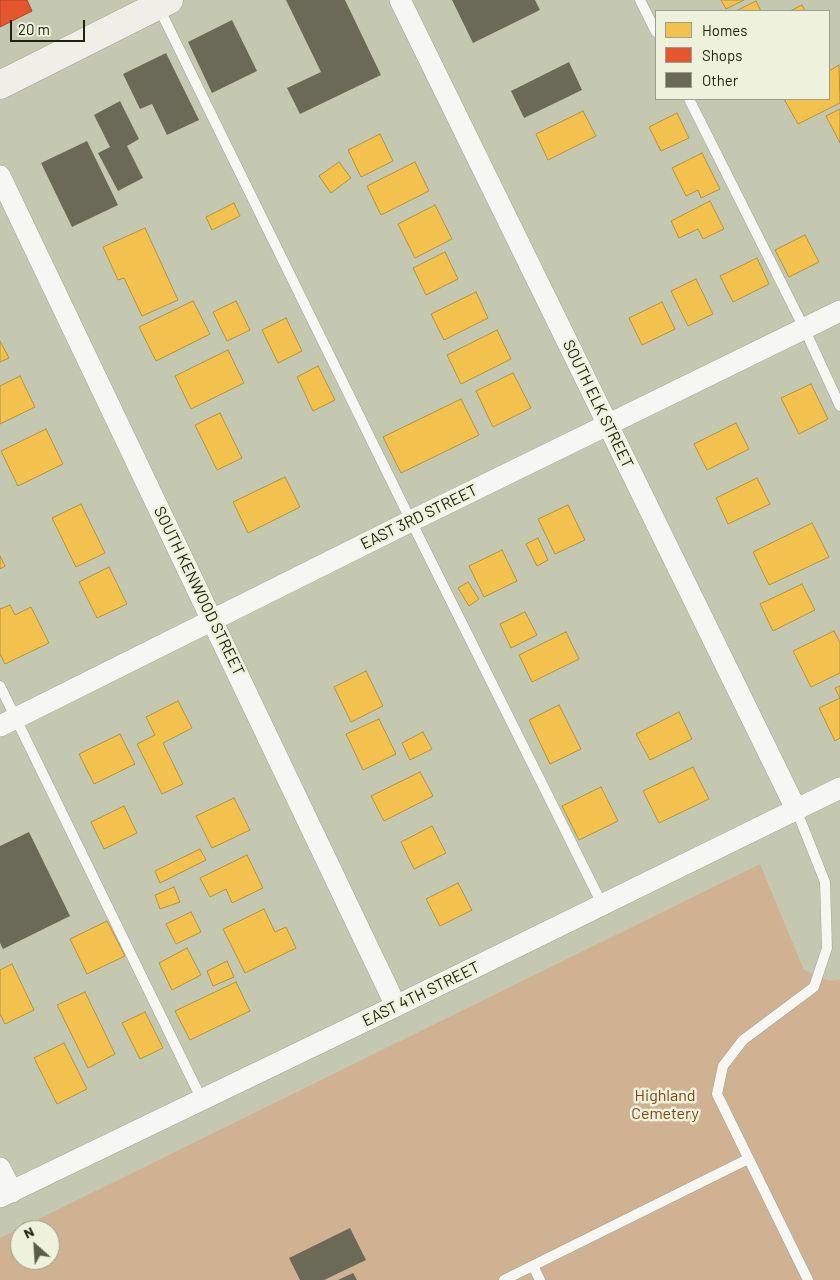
<!DOCTYPE html>
<html>
<head>
<meta charset="utf-8">
<style>
	body { margin:0 }
	#map { position:relative; width:840px; height:1280px; overflow:hidden; background:#c5c8b0; font-family:Barlow,sans-serif }
	canvas { display:block }
	.legend { position:absolute; left:655px; top:10px; width:175px; height:90px; box-sizing:border-box; background:#eef1db; border:1px solid #9c9f8b; margin:0; padding:6px 9px; list-style:none; font-size:15px; color:#212312 }
	.legend li { display:flex; align-items:center; gap:10px; height:25px }
	.legend b { width:25px; border:1px solid #9c9f8b }
	.north { position:absolute; left:10px; top:1220px; width:50px; height:50px; box-sizing:border-box; background:#eef1db; border:1px solid #9c9f8b; border-radius:50%; rotate:334deg; font-size:14px; font-weight:700; line-height:20px; text-align:center; color:#212312 }
	.north::after { content:''; display:block; margin:auto; width:18px; height:22px; background:#5a5d49; clip-path:polygon(50% 0,100% 100%,50% 72%,0 100%) }
	.scale { position:absolute; left:10px; top:20px; width:75px; height:22px; box-sizing:border-box; border:2px solid #212312; border-top:0; padding-left:6px; font-size:15px; line-height:18px; white-space:nowrap; color:#212312; -webkit-text-stroke:4px #eef1db; paint-order:stroke }
</style>
</head>
<body>
<div id="map">
<canvas width="840" height="1280"></canvas>
<ul class="legend">
<li><b style="height:14px;background:#f2c14e"></b>Homes</li>
<li><b style="height:14px;background:#e4572e"></b>Shops</li>
<li><b style="height:14px;background:#6b6a58"></b>Other</li>
</ul>
<div class="north">N</div>
<div class="scale">20 m</div>
</div>
<script>
const c = document.querySelector('canvas').getContext('2d');
c.lineJoin = 'round';
function fill(path, color) { c.fillStyle = color; c.fill(path, 'evenodd'); }
const shape = rows => new Path2D(rows.map(r => 'M' + r).join(''));
function strokePath(path, color, width, dash) { c.strokeStyle = color; c.lineWidth = width; c.lineCap = dash ? 'butt' : 'round'; c.setLineDash(dash || []); c.stroke(path); }
function write(font, color, halo, rows, align = 'center') {
  c.font = font + ' Barlow,sans-serif'; c.lineWidth = 5; c.setLineDash([]); c.textBaseline = 'middle'; c.strokeStyle = halo; c.fillStyle = color; for (const [text, x, y, turn = 0] of rows) {
    c.save(); c.translate(x, y); c.rotate((+turn || 0) * Math.PI / 180); c.textAlign = isNaN(turn) ? turn : align; if (halo) c.strokeText(text, 0, 0); c.fillText(text, 0, 0); c.restore();
  }
}
const green = shape([
	[760,864,804,970,830,981,840,979,840,1280,0,1280,0,1238],
	[20,1230,50,1230,50,1260,20,1260]
]);
const homes = shape([
	[721,0,744,0,726,9,721,0],
	[756,1,761,11,736,11,756,1],
	[802,5,805,11,790,11,802,5],
	[839,65,840,103,798,124,784,99,829,99,829,71,839,65],
	[840,109,840,143,826,116,840,109],
	[583,111,596,136,548,160,536,134,583,111],
	[677,113,689,138,661,151,649,127,677,113],
	[380,134,393,161,361,177,348,150,380,134],
	[702,153,720,189,701,198,698,190,686,196,672,168,702,153],
	[339,162,351,178,331,193,319,176,339,162],
	[415,162,429,191,381,215,367,186,415,162],
	[710,201,724,229,703,239,698,229,679,238,671,221,710,201],
	[234,203,240,216,212,230,206,217,234,203],
	[435,205,452,239,415,258,398,224,435,205],
	[145,228,178,300,142,316,124,278,118,280,103,247,145,228],
	[805,235,819,262,789,277,775,250,805,235],
	[445,252,458,279,426,295,413,268,445,252],
	[757,258,769,284,733,302,720,276,757,258],
	[696,279,713,314,688,326,671,291,696,279],
	[476,292,488,318,444,340,431,314,476,292],
	[193,301,210,334,156,361,139,327,193,301],
	[236,301,250,330,227,341,213,312,236,301],
	[662,302,675,329,642,345,629,318,662,302],
	[286,318,302,351,278,363,262,330,286,318],
	[497,330,511,359,461,384,447,355,497,330],
	[0,341,9,358,0,362,0,341],
	[228,350,244,383,191,409,175,376,228,350],
	[318,366,335,400,313,411,297,377,318,366],
	[513,373,531,408,493,427,476,391,513,373],
	[20,376,35,407,0,424,0,386,20,376],
	[811,384,828,419,799,434,781,398,811,384],
	[461,399,479,435,401,473,383,437,461,399],
	[220,413,242,458,217,470,195,425,220,413],
	[736,423,749,449,707,470,694,444,736,423],
	[46,429,63,464,18,486,1,451,46,429],
	[285,477,300,507,248,533,233,502,285,477],
	[757,478,770,504,728,524,716,498,757,478],
	[81,504,105,553,76,567,52,518,81,504],
	[568,505,585,540,555,554,538,519,568,505],
	[812,523,829,557,769,585,753,552,812,523],
	[538,538,548,560,537,566,526,544,538,538],
	[502,550,517,581,484,597,469,566,502,550],
	[0,556,5,566,0,569,0,556],
	[109,567,127,604,97,618,79,582,109,567],
	[468,582,479,599,469,606,458,588,468,582],
	[802,584,815,610,773,631,760,604,802,584],
	[10,605,15,615,31,607,49,643,5,664,0,654,0,609,10,605],
	[525,612,537,635,511,648,500,624,525,612],
	[834,631,840,643,840,673,811,687,793,651,834,631],
	[566,632,579,659,532,682,519,655,566,632],
	[366,671,383,706,351,722,334,687,366,671],
	[840,686,840,738,835,741,819,708,840,698,835,688,840,686],
	[178,701,192,728,163,743,183,784,162,794,137,744,155,735,146,717,178,701],
	[559,705,581,749,550,764,529,720,559,705],
	[679,712,692,739,650,760,636,734,679,712],
	[379,719,396,754,363,770,346,734,379,719],
	[423,732,432,749,410,760,402,743,423,732],
	[120,734,135,764,94,784,79,754,120,734],
	[693,767,709,799,659,823,643,791,693,767],
	[420,772,433,796,384,821,371,796,420,772],
	[601,787,618,821,579,840,562,806,601,787],
	[234,798,250,830,212,848,196,816,234,798],
	[124,806,137,833,104,849,91,822,124,806],
	[432,826,446,853,414,869,401,842,432,826],
	[200,849,206,860,160,883,155,871,200,849],
	[247,855,263,888,232,903,226,889,210,897,200,878,247,855],
	[458,883,472,910,440,926,426,899,458,883],
	[174,887,180,902,160,909,155,895,174,887],
	[264,909,275,932,286,927,296,948,245,973,223,929,264,909],
	[191,912,201,932,176,944,166,924,191,912],
	[107,921,125,956,87,974,70,939,107,921],
	[187,948,201,975,172,990,159,963,187,948],
	[227,961,234,977,213,986,207,971,227,961],
	[12,964,34,1010,5,1024,0,1014,0,970,12,964],
	[236,982,250,1011,190,1040,175,1011,236,982],
	[85,992,115,1054,88,1068,57,1005,85,992],
	[145,1012,163,1048,140,1059,122,1023,145,1012],
	[64,1043,87,1089,57,1104,34,1058,64,1043]
]);
const shops = shape([
	[0,0,27,0,32,11,0,27,0,0]
]);
const building = shape([
	[286,0,345,0,381,75,300,114,287,88,321,72],
	[452,0,535,0,540,10,473,43],
	[232,20,257,71,212,93,188,42],
	[166,53,199,120,167,135,152,104,140,109,123,74],
	[569,62,582,90,524,118,511,91],
	[120,101,139,139,127,146,143,178,118,191,98,153,110,147,94,115],
	[87,141,118,205,72,227,41,163],
	[29,832,70,916,3,949,0,943,0,846],
	[350,1228,366,1260,324,1280,300,1280,289,1258],
	[353,1273,357,1280,338,1280]
]);
const service = shape([
	[640,0,656,32],
	[158,6,411,521,602,904],
	[689,99,804,328,840,406],
	[0,686,202,1100],
	[796,809,825,882,827,948,814,987,743,1040,723,1066,717,1094,808,1280],
	[533,1266,540,1280],
	[504,1280,748,1159]
]);
const minor = shape([
	[400,0,796,809],
	[0,176,396,1006],
	[0,726,411,521,840,311],
	[0,1168,12,1192],
	[0,1197,396,1006,840,788]
]);
const secondary = shape([
	[0,85,169,0]
]);
const streetNames = [
	["SOUTH ELK STREET",598,404,64],
	["EAST 3RD STREET",419,517,-26],
	["SOUTH KENWOOD STREET",199,591,64],
	["EAST 4TH STREET",421,994,-26]
];
const parkNames = [
	["Highland",665,1096],
	["Cemetery",665,1114]
];
fill(green, '#d0b293');
fill(homes, '#f2c14e');
strokePath(homes, '#b3923c', 1);
fill(shops, '#e4572e');
strokePath(shops, '#aa4726', 1);
fill(building, '#6b6a58');
strokePath(service, '#a1a391', 11);
strokePath(minor, '#a1a391', 22);
strokePath(secondary, '#a1a391', 29);
strokePath(service, '#f6f7f3', 10);
strokePath(minor, '#f6f7f3', 21);
strokePath(secondary, '#efefe8', 28);
write('16px', '#212312', '#eef1db', streetNames);
write('16px', '#7b441b', '#eef1db', parkNames);
</script>
</body>
</html>
